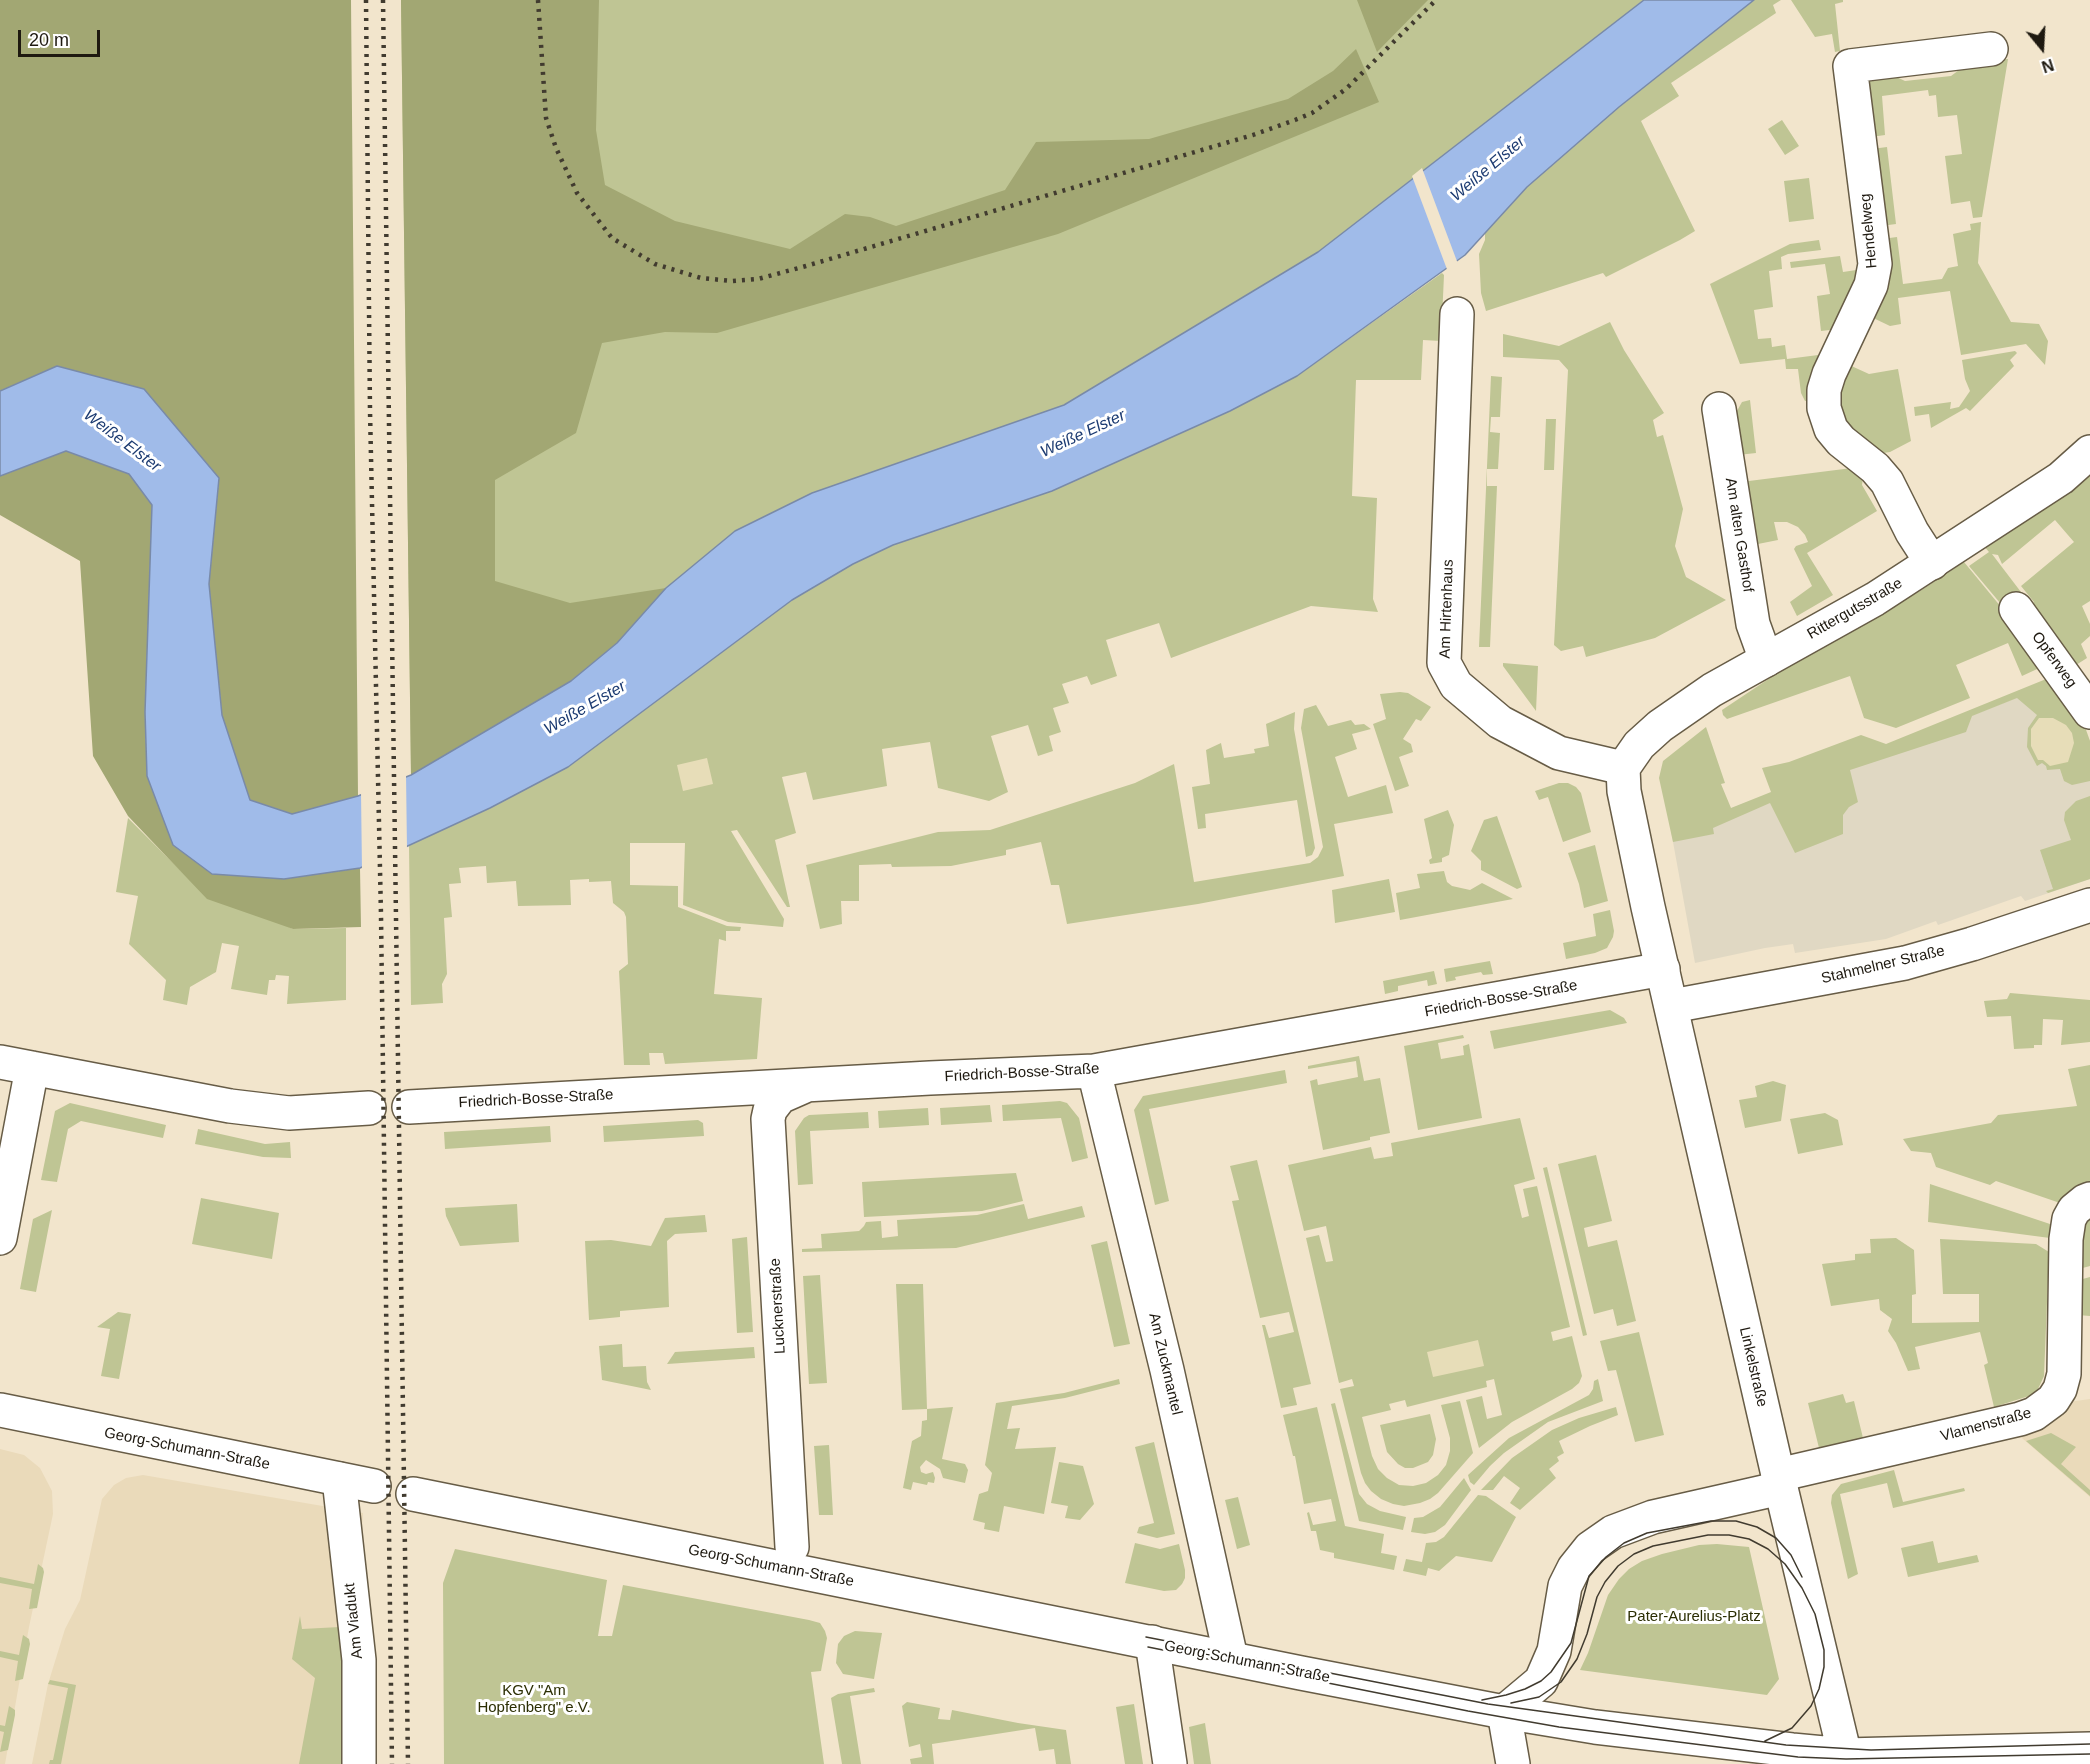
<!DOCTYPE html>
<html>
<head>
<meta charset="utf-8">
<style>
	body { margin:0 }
	#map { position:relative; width:2090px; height:1764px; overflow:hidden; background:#f2e5cc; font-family:Helvetica,sans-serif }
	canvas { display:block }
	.north { position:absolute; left:2012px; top:18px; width:60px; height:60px; -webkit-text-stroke:4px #fff; paint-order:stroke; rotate:162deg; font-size:16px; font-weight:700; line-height:24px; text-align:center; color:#1e1910 }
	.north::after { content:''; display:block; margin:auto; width:21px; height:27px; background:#1e1910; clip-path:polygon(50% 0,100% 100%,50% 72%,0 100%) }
	.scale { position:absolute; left:18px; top:30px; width:82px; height:27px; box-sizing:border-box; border:3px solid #1e1910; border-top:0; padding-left:8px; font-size:18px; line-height:21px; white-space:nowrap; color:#1e1910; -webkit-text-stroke:4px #fff; paint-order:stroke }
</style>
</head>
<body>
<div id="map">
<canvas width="2090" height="1764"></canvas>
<div class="north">N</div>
<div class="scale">20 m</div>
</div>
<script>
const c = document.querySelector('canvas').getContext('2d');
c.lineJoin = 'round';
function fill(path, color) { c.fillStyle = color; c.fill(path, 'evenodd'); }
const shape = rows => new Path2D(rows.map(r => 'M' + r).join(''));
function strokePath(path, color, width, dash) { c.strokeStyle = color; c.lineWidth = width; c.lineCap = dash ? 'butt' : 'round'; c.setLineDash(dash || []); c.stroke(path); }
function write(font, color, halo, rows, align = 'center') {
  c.font = font + ' Helvetica,sans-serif'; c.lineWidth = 6; c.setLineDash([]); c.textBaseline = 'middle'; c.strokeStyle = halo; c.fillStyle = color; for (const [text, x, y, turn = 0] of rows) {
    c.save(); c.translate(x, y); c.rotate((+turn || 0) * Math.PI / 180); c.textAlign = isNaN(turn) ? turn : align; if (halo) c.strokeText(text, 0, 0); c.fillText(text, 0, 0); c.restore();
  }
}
const built = shape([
	[2090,1399,2090,1497,2015,1432,2069,1402],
	[0,1449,24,1455,40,1468,52,1491,53,1514,29,1627,5,1764,0,1764],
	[143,1475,363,1513,347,1764,32,1764,48,1684,65,1629,80,1600,102,1499,114,1485,126,1478]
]);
const education = shape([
	[2061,680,2090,741,2090,879,2025,901,2021,896,1938,925,1936,921,1886,939,1795,953,1793,944,1765,948,1695,963,1671,831,1893,747]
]);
const green = shape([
	[401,0,1644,0,1318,252,1064,405,812,493,617,643,411,775],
	[1754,0,1781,0,1773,5,1776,13,1671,83,1679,96,1641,121,1695,231,1680,240,1606,277,1603,273,1486,311,1481,293,1479,254,1485,240,1485,233,1527,187,1619,107],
	[1791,0,1843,0,1843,2,1835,4,1840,51,1835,52,1832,34,1815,37],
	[2008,59,1982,217,1973,218,1970,201,1951,204,1945,156,1962,154,1957,115,1938,117,1936,95,1929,96,1928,90,1882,96,1885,135,1871,137,1866,86,1869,80,1888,73,1905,81,1951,76,1967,64],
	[1782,120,1799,146,1785,155,1768,129],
	[1887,147,1896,224,1881,226,1872,149],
	[1809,178,1814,219,1789,222,1784,181],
	[1981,222,1978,263,2011,322,2039,324,2048,341,2045,365,2026,344,1961,355,1950,291,1898,298,1901,324,1890,326,1869,316,1882,239,1897,237,1903,284,1942,279,1948,268,1958,266,1953,234,1971,230,1970,224],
	[1819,240,1821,250,1788,254,1781,257,1782,269,1769,271,1773,307,1754,310,1758,339,1771,338,1772,347,1785,345,1787,359,1826,354,1810,400,1805,401,1801,393,1798,369,1786,369,1785,359,1740,364,1710,284,1790,244],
	[1840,256,1843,272,1863,269,1838,329,1821,331,1817,296,1830,294,1825,264,1791,268,1790,262],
	[1442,273,1444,275,1441,341,1423,340,1421,380,1356,380,1352,496,1377,498,1373,599,1378,612,1311,606,1171,658,1159,623,1106,640,1117,676,1091,685,1087,676,1062,684,1069,703,1053,708,1061,732,1049,736,1053,751,1038,756,1028,725,991,736,1008,792,989,801,938,788,930,742,882,749,887,786,813,800,806,772,782,777,796,833,775,840,790,907,787,907,737,830,731,831,784,919,783,927,728,922,683,905,685,843,630,843,630,885,678,886,678,907,727,926,741,927,740,931,726,931,726,941,719,939,714,994,762,998,757,1059,665,1064,663,1053,649,1053,650,1065,624,1065,619,971,628,964,626,917,624,912,613,903,611,881,589,882,589,879,570,880,571,905,518,906,516,881,487,883,486,866,459,868,461,883,449,884,452,917,444,918,447,974,442,984,443,1003,411,1005,409,845,490,808,568,767,792,600,853,564,893,545,1052,491,1230,411,1297,376],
	[1610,322,1624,350,1664,413,1653,420,1657,437,1663,435,1683,509,1675,546,1686,577,1726,600,1655,638,1586,657,1583,646,1561,651,1554,645,1568,370,1559,360,1503,357,1503,334,1559,346],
	[2015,351,2017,353,2010,360,2014,366,1970,411,1966,408,1931,428,1929,414,1915,416,1914,407,1951,402,1950,409,1959,407,1970,391,1965,379,1962,360],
	[1847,364,1869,374,1898,369,1911,441,1890,452,1877,454,1846,433,1833,398],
	[1491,376,1502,377,1500,417,1491,417,1490,432,1500,433,1498,469,1487,469,1487,486,1497,486,1490,647,1479,647],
	[1750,400,1756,453,1738,455,1733,418,1742,402],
	[1546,419,1556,419,1554,470,1544,470],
	[1852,468,1863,477,1862,485,1877,511,1807,553,1833,595,1797,616,1790,602,1812,586,1794,549,1796,546,1808,542,1805,535,1798,527,1787,522,1774,522,1778,540,1753,545,1741,482],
	[2090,474,2090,601,2082,606,2090,624,2090,636,2081,644,2087,658,2076,665,2029,607,2034,602,2021,586,2074,542,2055,520,2002,564,1998,555,1992,554,2024,596,2006,610,1969,566,1989,552,1982,544],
	[1964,562,2048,664,2022,676,2008,643,1956,665,1970,698,1896,728,1864,718,1850,676,1727,719,1723,715,1722,710,1785,668,1920,591],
	[1503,663,1538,666,1536,711,1503,666],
	[2056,675,2080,713,2090,741,2090,781,2072,785,2064,781,2060,769,2047,770,2046,766,2042,763,2037,766,2027,747,2028,728,2037,715,2017,698,1972,716,1966,732,1850,770,1858,802,1849,807,1843,815,1843,834,1795,853,1770,803,1713,828,1714,834,1673,842,1659,778,1663,761,1706,727,1725,783,1721,784,1731,808,1771,792,1762,768,1789,762,1861,735,1886,744],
	[1400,692,1408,693,1431,707,1421,721,1416,719,1403,739,1411,744,1413,752,1399,757,1409,786,1395,791,1373,724,1386,719,1380,694],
	[1316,705,1328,726,1351,720,1355,725,1364,724,1371,729,1352,734,1357,749,1335,757,1348,797,1386,785,1393,813,1334,824,1344,876,1198,904,1067,924,1059,885,1051,885,1041,842,1006,850,1006,855,951,866,892,867,891,864,859,865,859,901,841,901,842,924,820,929,806,865,938,832,990,830,1135,783,1174,764,1194,882,1310,863,1318,857,1323,847,1301,728,1304,709],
	[1295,712,1294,729,1315,848,1312,855,1306,857,1297,800,1205,814,1206,828,1198,829,1192,787,1210,784,1206,750,1221,743,1224,758,1255,753,1254,749,1269,746,1266,724],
	[1559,783,1568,783,1576,787,1581,793,1591,832,1563,842,1548,797,1539,800,1535,791],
	[2090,796,2090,879,2048,893,2046,891,2053,889,2040,850,2071,840,2064,820,2065,812,2076,801],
	[1448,810,1454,825,1449,855,1442,858,1442,862,1430,864,1429,860,1432,858,1424,819],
	[1497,816,1521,884,1522,887,1517,889,1481,870,1481,861,1471,851,1484,820],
	[128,818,185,875,293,929,346,928,346,1000,287,1004,289,976,276,975,275,980,269,980,267,995,231,989,239,946,222,943,216,972,190,987,187,1005,163,1000,166,980,129,944,138,896,116,892],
	[1595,845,1608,901,1584,908,1579,884,1568,853],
	[1444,871,1447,882,1452,886,1470,890,1482,883,1513,899,1400,920,1396,893,1420,888,1417,874],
	[1389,879,1395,912,1335,923,1332,890],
	[1610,910,1614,931,1613,937,1607,948,1595,953,1566,959,1563,943,1596,936,1593,914],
	[1490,961,1493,974,1483,975,1481,972,1455,977,1456,980,1446,982,1444,969],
	[1434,971,1437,984,1428,986,1427,980,1398,986,1398,991,1385,994,1383,981],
	[2010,993,2090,1000,2090,1042,2061,1045,2063,1020,2043,1019,2042,1045,2034,1045,2034,1048,2014,1049,2011,1016,1987,1017,1984,1001,2007,999],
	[1610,1010,1624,1018,1627,1023,1494,1049,1490,1031],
	[1463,1035,1464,1038,1438,1043,1441,1059,1464,1055,1463,1046,1469,1044,1482,1118,1418,1130,1404,1046],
	[1359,1056,1364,1081,1380,1078,1390,1133,1370,1137,1370,1140,1323,1150,1310,1081,1317,1079,1318,1085,1358,1077,1356,1061,1308,1069,1308,1066],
	[2090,1065,2090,1183,2077,1188,2060,1203,1996,1181,1990,1185,1936,1167,1931,1153,1911,1151,1903,1139,1991,1123,1998,1115,2077,1106,2068,1069],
	[1285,1070,1287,1083,1149,1109,1169,1201,1155,1205,1134,1110,1143,1096],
	[1773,1081,1786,1085,1781,1121,1745,1128,1739,1100,1757,1097,1755,1086],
	[1060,1101,1067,1103,1079,1118,1088,1158,1072,1162,1061,1118,1003,1121,1002,1105],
	[70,1103,166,1125,163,1138,81,1121,68,1129,57,1182,41,1180,55,1111],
	[990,1105,992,1122,941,1125,940,1108],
	[928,1108,929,1125,879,1128,878,1111],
	[868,1112,869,1128,810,1131,813,1184,798,1185,795,1131,804,1118,809,1115],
	[1825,1113,1838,1120,1843,1145,1798,1154,1790,1119],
	[1520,1118,1535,1179,1514,1185,1522,1218,1529,1216,1523,1189,1537,1186,1570,1327,1551,1332,1553,1341,1572,1336,1582,1376,1579,1383,1572,1389,1512,1422,1479,1448,1466,1400,1482,1396,1487,1419,1502,1415,1494,1379,1486,1381,1487,1387,1407,1407,1405,1400,1389,1404,1391,1410,1362,1417,1372,1456,1378,1469,1387,1478,1399,1485,1413,1486,1426,1483,1438,1475,1446,1465,1450,1451,1450,1438,1441,1405,1460,1401,1473,1453,1438,1493,1430,1499,1420,1503,1404,1506,1393,1504,1381,1499,1371,1491,1365,1483,1361,1473,1340,1389,1354,1386,1352,1379,1339,1383,1306,1238,1319,1235,1326,1262,1333,1261,1326,1226,1304,1231,1288,1165,1371,1147,1374,1159,1393,1156,1391,1143],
	[698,1120,703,1123,704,1136,604,1142,603,1126],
	[550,1126,551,1142,445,1149,444,1132],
	[198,1129,265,1144,290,1142,291,1158,263,1157,195,1144],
	[1596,1155,1612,1221,1584,1228,1588,1247,1617,1240,1636,1321,1617,1326,1613,1309,1594,1314,1558,1164],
	[1257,1160,1311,1384,1293,1388,1297,1405,1281,1408,1262,1325,1265,1325,1269,1338,1294,1332,1289,1312,1260,1318,1232,1201,1239,1200,1230,1166],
	[1547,1167,1587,1335,1583,1336,1543,1168],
	[1016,1173,1023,1201,982,1211,864,1217,862,1182],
	[1930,1184,2050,1224,2050,1238,1928,1222],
	[201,1198,279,1213,272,1259,192,1244],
	[517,1204,519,1242,460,1246,446,1216,445,1208],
	[1024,1204,1028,1219,1082,1206,1085,1217,956,1248,802,1252,802,1249,822,1248,821,1234,859,1231,864,1226,866,1222,881,1221,882,1238,898,1236,897,1220,977,1215],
	[52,1210,36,1292,20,1289,33,1219],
	[2090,1210,2090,1266,2079,1269,2079,1227],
	[705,1215,707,1232,675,1234,667,1241,669,1307,620,1311,620,1317,589,1320,585,1241,611,1240,651,1246,665,1218],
	[747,1237,753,1332,737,1333,732,1239],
	[1896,1238,1914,1250,1916,1294,1912,1295,1912,1323,1979,1322,1979,1294,1943,1294,1940,1239,2036,1244,2049,1252,2044,1376,2038,1389,2029,1396,1994,1407,1984,1365,1988,1363,1980,1332,1915,1347,1920,1369,1908,1371,1896,1343,1888,1331,1892,1319,1880,1310,1879,1299,1831,1306,1822,1264,1855,1260,1855,1254,1871,1253,1870,1239],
	[1107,1241,1130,1344,1114,1347,1091,1245],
	[820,1275,827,1383,809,1384,803,1276],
	[2090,1277,2090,1316,2078,1315,2079,1280],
	[896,1284,923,1284,927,1409,953,1407,942,1459,965,1464,968,1470,965,1483,943,1478,940,1469,926,1460,920,1467,921,1472,926,1474,933,1472,935,1478,934,1483,928,1482,927,1485,913,1482,911,1490,903,1488,912,1441,921,1436,922,1421,927,1420,927,1409,902,1410],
	[118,1312,131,1314,119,1379,101,1376,110,1329,97,1327],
	[1639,1332,1664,1435,1635,1442,1616,1370,1608,1371,1600,1341],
	[622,1344,623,1367,646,1366,647,1382,651,1390,602,1380,599,1346],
	[754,1347,755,1358,667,1364,675,1352],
	[1119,1379,1120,1384,1065,1398,1012,1406,1007,1429,1020,1428,1015,1449,1056,1447,1044,1514,1004,1506,999,1532,984,1529,985,1523,973,1520,979,1494,988,1491,992,1473,985,1465,996,1403,1064,1393],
	[1598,1379,1603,1401,1548,1422,1504,1453,1490,1466,1474,1485,1470,1482,1468,1475,1509,1438,1589,1395,1593,1389,1594,1381],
	[1843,1394,1846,1403,1854,1401,1863,1438,1819,1448,1808,1403],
	[1335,1403,1359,1494,1367,1504,1380,1511,1406,1517,1403,1530,1359,1521,1331,1404],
	[1317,1407,1345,1526,1384,1534,1381,1553,1397,1556,1394,1570,1334,1558,1334,1553,1320,1550,1316,1531,1311,1531,1307,1513,1309,1512,1313,1525,1336,1521,1331,1499,1304,1504,1295,1456,1293,1456,1283,1415],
	[1616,1407,1618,1415,1590,1426,1559,1441,1564,1453,1557,1457,1559,1461,1549,1469,1556,1478,1520,1510,1510,1503,1520,1488,1504,1476,1493,1490,1481,1490,1512,1458,1552,1430,1579,1418],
	[1430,1414,1436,1439,1433,1455,1428,1462,1413,1468,1405,1468,1398,1464,1387,1452,1380,1425],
	[2051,1433,2076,1447,2061,1464,2090,1490,2090,1496,2026,1441],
	[1154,1442,1175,1534,1157,1538,1137,1533,1139,1527,1154,1523,1135,1447],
	[829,1445,833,1515,819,1515,814,1446],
	[1059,1462,1083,1466,1094,1504,1080,1520,1065,1518,1068,1506,1051,1503],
	[1894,1470,1903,1502,1964,1488,1965,1491,1893,1508,1887,1483,1840,1494,1858,1574,1848,1579,1831,1503,1832,1495,1841,1484],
	[1464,1478,1471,1490,1445,1525,1435,1532,1425,1534,1411,1532,1414,1518,1423,1517,1440,1507],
	[1478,1495,1486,1496,1516,1517,1492,1562,1456,1556,1439,1571,1428,1568,1426,1576,1403,1571,1406,1559,1422,1562,1426,1543,1436,1542,1444,1537],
	[1238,1497,1250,1545,1237,1549,1225,1500],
	[1933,1541,1938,1563,1977,1555,1979,1562,1908,1577,1901,1548],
	[1135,1543,1160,1549,1179,1544,1185,1570,1185,1578,1182,1584,1176,1590,1164,1591,1125,1583],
	[1717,1544,1749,1547,1779,1679,1767,1695,1580,1670,1588,1653,1608,1595,1619,1579,1629,1569,1642,1561,1662,1554,1699,1545],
	[455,1549,607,1580,598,1636,612,1636,623,1585,809,1620,820,1623,825,1631,827,1638,821,1671,811,1672,824,1764,444,1764,443,1583],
	[38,1564,43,1568,44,1572,37,1608,29,1609,32,1589,0,1583,0,1577,34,1584],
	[300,1616,302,1629,340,1627,344,1702,345,1764,299,1764,315,1678,292,1659],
	[855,1631,882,1633,874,1679,843,1674,836,1663,838,1644,844,1636],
	[23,1635,29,1639,30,1644,23,1679,15,1681,18,1661,0,1657,0,1651,19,1655],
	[50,1680,76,1685,61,1764,49,1764,50,1760,53,1760,68,1688,48,1684],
	[874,1688,875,1692,850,1696,861,1764,842,1764,831,1698,838,1694],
	[907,1702,940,1708,938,1719,950,1720,952,1710,1018,1723,1066,1730,1071,1764,1056,1764,1054,1749,1039,1751,1035,1728,932,1744,934,1764,911,1764,910,1759,922,1757,920,1744,909,1747,902,1706],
	[1134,1704,1143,1764,1125,1764,1116,1707],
	[9,1706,15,1710,15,1715,8,1750,0,1752,4,1732,0,1731,0,1725,5,1726],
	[1205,1723,1211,1764,1194,1764,1189,1727]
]);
const forest = shape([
	[0,0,351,0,358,796,292,814,250,800,222,715,209,584,219,478,144,389,57,366,0,391],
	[401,0,599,0,596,130,605,185,675,221,790,249,845,214,870,217,896,226,1005,190,1036,142,1149,139,1288,99,1333,71,1356,49,1379,102,1058,234,717,333,665,332,602,343,576,433,495,480,495,581,570,603,666,588,617,643,571,681,411,775],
	[1357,0,1428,0,1377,52],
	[66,451,129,474,152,505,145,712,147,776,284,879,360,868,361,927,293,929,207,899,128,816,93,756,80,561,0,515,0,476]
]);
const sand = shape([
	[2039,718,2053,718,2066,725,2072,733,2074,743,2068,762,2050,766,2043,760,2038,760,2031,746,2031,729],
	[707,758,713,784,683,791,677,765],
	[1478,1340,1484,1366,1433,1377,1427,1352]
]);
const water = shape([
	[1644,0,1754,0,1619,107,1527,187,1465,255,1297,376,1230,411,1052,491,893,545,853,564,792,600,568,767,490,808,360,868,284,879,212,874,173,845,147,776,145,712,152,505,129,474,66,451,0,476,0,391,57,366,144,389,219,478,209,584,222,715,250,800,292,814,358,796,411,775,571,681,617,643,666,588,735,531,812,493,1064,405,1318,252,1644,0]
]);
const pier = shape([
	[1422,168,1458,264,1448,272,1412,176],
	[406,774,407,850,362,871,361,792]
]);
const street = shape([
	[1457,314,1444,663,1456,685,1500,722,1559,753,1623,768],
	[1719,409,1753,624,1766,660],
	[1932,563,1912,532,1887,482,1875,468,1841,441,1831,429,1824,408,1824,390,1829,374,1871,285,1875,264,1850,66,1991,49],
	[2016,609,2090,712],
	[1672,1006,1905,963,1972,944,2090,905],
	[0,1062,230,1106,289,1113,369,1108],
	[1094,1071,1167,1370,1231,1658],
	[409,1107,930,1078,1094,1071,1663,969],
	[0,1238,32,1068],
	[1778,1475,2020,1419,2034,1414,2053,1400,2060,1389,2064,1374,2066,1239,2069,1219,2074,1210,2085,1201,2090,1199],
	[339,1479,359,1660,359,1764],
	[792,1547,768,1119,770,1110,780,1097,805,1086],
	[1152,1642,1170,1764],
	[1513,1764,1504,1712,1541,1681,1554,1651,1565,1586,1574,1568,1590,1548,1613,1532,1653,1517,1781,1488]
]);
const secondary = shape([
	[0,1410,374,1486],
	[413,1494,1301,1673,1504,1712,1595,1727,1792,1750,1845,1755,2090,1749],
	[1847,1764,1781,1488,1648,907,1624,791,1623,768,1639,745,1660,726,1712,690,1875,599,2061,478,2090,452]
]);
const tram = shape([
	[1146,1637,1488,1704,1786,1745,1871,1750,2090,1744],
	[1148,1647,1468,1711,1559,1727,1798,1757,1846,1759,2090,1754],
	[1482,1700,1506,1695,1525,1689,1541,1681,1551,1672,1571,1643,1589,1576,1606,1557,1624,1543,1647,1533,1711,1521,1736,1521,1757,1527,1776,1538,1791,1555,1802,1577],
	[1511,1703,1539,1697,1561,1682,1577,1659,1587,1634,1597,1597,1605,1582,1618,1566,1634,1554,1653,1546,1708,1535,1729,1535,1749,1539,1768,1549,1785,1564,1802,1588,1815,1614,1824,1650,1824,1667,1819,1689,1811,1706,1792,1728,1765,1741]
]);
const rail = shape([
	[366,0,370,411,381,915,392,1764],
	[383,0,408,1764],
	[538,0,546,118,556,148,577,193,612,238,655,264,701,278,732,281,758,279,806,266,1253,135,1295,120,1312,113,1346,89,1436,0]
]);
const streetNames = [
	["Hendelweg",1869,231,-95],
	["Am alten Gasthof",1739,535,81],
	["Am Hirtenhaus",1447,609,-88],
	["Rittergutsstraße",1855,609,-30],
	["Opferweg",2054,660,54],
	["Stahmelner Straße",1883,965,-13],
	["Friedrich-Bosse-Straße",1501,999,-10],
	["Friedrich-Bosse-Straße",1022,1073,-3],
	["Friedrich-Bosse-Straße",536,1099,-3],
	["Lucknerstraße",778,1306,-93],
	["Am Zuckmantel",1165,1364,77],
	["Linkelstraße",1753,1367,77],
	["Vlamenstraße",1986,1425,-15],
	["Georg-Schumann-Straße",187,1449,11],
	["Georg-Schumann-Straße",771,1566,11],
	["Am Viadukt",354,1621,-96],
	["Georg-Schumann-Straße",1247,1662,11]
];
const parkNames = [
	["Pater-Aurelius-Platz",1694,1617],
	["KGV \"Am",534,1691],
	["Hopfenberg\" e.V.",534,1708]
];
const waterNames = [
	["Weiße Elster",1488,169,-40],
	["Weiße Elster",1083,434,-25],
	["Weiße Elster",122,441,37],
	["Weiße Elster",585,708,-30]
];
fill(built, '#eadaba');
fill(education, '#e0d8c3');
fill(green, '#bfc594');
fill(forest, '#a2a773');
fill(sand, '#e7ddb8');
fill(water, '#a0bbe9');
strokePath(water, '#798aa8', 1.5);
fill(pier, '#f2e5cc');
strokePath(street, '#675c46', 36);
strokePath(secondary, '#675c46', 36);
strokePath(street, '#fff', 33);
strokePath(secondary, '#fff', 33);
strokePath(tram, '#413b2f', 1.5);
strokePath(rail, '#413b2f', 4.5, [3, 6]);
write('15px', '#1e1910', '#fff', streetNames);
write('15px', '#2b2e03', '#fff', parkNames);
write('italic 16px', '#1b3a71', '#fff', waterNames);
</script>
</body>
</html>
